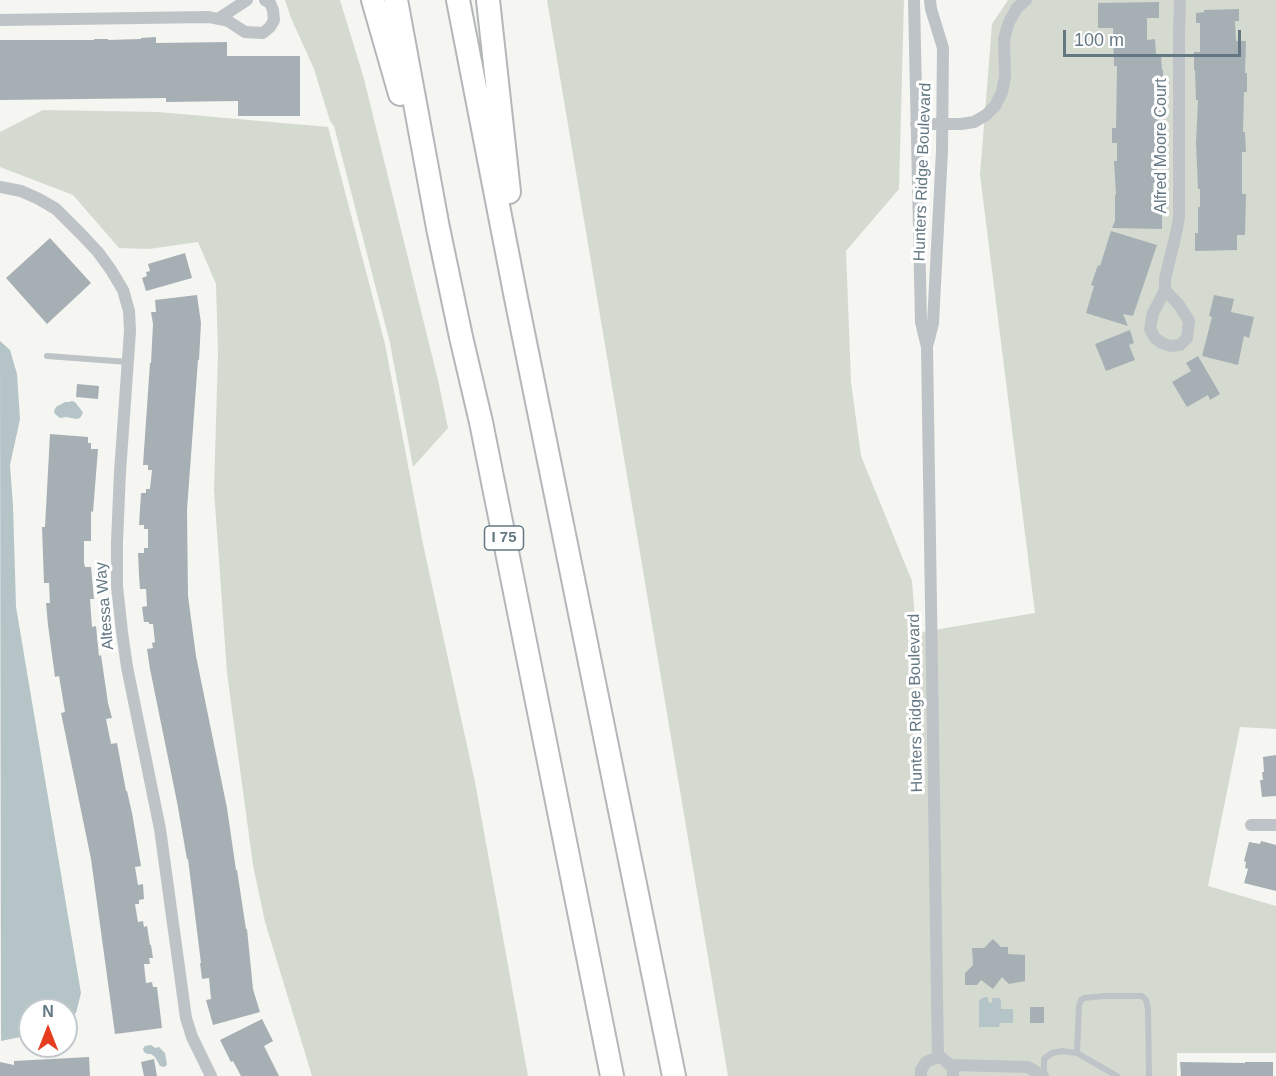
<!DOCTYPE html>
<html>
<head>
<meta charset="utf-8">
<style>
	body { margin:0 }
	#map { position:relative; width:1276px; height:1076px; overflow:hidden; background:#f5f5f1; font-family:Arial,sans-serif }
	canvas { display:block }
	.north { position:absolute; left:18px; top:998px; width:60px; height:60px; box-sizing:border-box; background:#fff; border:2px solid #c1c9cd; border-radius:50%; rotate:0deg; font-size:16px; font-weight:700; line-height:24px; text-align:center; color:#637883 }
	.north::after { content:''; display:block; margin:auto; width:21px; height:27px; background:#e63d21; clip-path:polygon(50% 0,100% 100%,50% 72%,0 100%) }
	.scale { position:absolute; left:1063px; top:30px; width:178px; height:27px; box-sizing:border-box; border:3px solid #637883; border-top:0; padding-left:8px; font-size:18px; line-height:21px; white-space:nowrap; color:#637883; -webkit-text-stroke:4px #fff; paint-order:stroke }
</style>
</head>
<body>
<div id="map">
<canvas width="1276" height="1076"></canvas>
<div class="north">N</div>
<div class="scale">100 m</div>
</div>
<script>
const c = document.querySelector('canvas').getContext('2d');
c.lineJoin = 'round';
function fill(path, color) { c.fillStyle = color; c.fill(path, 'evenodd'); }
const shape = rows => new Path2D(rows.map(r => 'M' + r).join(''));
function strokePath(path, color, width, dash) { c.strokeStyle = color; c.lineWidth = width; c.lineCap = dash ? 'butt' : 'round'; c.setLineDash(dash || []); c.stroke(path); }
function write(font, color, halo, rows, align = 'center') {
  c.font = font + ' Arial,sans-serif'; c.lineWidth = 6; c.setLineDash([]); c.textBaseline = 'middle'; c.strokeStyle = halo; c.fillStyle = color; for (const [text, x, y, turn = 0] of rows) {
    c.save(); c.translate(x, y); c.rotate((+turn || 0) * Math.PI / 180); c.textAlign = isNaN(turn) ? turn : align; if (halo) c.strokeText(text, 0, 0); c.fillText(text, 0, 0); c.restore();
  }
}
const green = shape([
	[285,0,340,0,364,79,438,380,448,428,413,467,390,343,334,126,330,121,314,69,291,18],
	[547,0,904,0,899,189,846,251,851,382,861,456,912,581,916,633,1035,613,980,175,992,24,1008,0,1276,0,1276,729,1240,727,1208,886,1276,906,1276,1053,1177,1053,1177,1076,728,1076],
	[43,110,158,112,328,127,385,344,423,544,475,782,528,1076,312,1076,265,922,253,865,227,673,214,490,218,354,216,284,198,242,149,249,119,248,73,195,0,167,0,132]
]);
const water = shape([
	[0,341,10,350,17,374,20,419,10,465,13,505,16,607,81,993,76,1013,66,1020,66,1010,30,1010,30,1035,1,1041],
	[72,401,75,402,82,411,83,413,80,418,76,419,66,417,60,418,55,414,54,411,56,407,65,402,69,402],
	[986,997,988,998,989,1003,992,1002,992,998,999,998,1001,1001,1001,1009,1013,1009,1013,1023,1000,1023,999,1027,979,1027,979,1001,982,998],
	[151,1045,155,1048,159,1047,165,1053,167,1065,164,1067,160,1066,155,1057,151,1054,147,1054,144,1052,143,1049,145,1046]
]);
const building = shape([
	[1159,2,1159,18,1147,18,1147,40,1155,39,1156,55,1161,55,1162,70,1163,70,1163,85,1160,85,1162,144,1156,144,1157,183,1153,183,1153,208,1154,208,1154,212,1162,212,1162,229,1112,228,1115,221,1115,195,1116,195,1114,161,1117,161,1117,143,1112,143,1112,128,1116,128,1117,66,1114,66,1113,28,1098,28,1098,3],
	[1239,9,1239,21,1235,21,1236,41,1246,41,1245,73,1247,73,1247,92,1244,92,1243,132,1245,132,1246,152,1242,152,1242,194,1246,194,1245,235,1237,235,1237,250,1195,251,1195,233,1198,233,1198,207,1200,207,1200,189,1198,189,1196,143,1198,100,1196,100,1195,70,1194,70,1194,52,1200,52,1200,23,1196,23,1196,13,1204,12,1204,10],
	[156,37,156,43,227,42,227,56,300,56,300,116,238,116,238,101,166,102,166,98,0,100,0,40,94,40,94,39,108,39,108,40,141,39,141,38],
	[1111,231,1157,245,1133,316,1123,314,1128,326,1086,313,1094,286,1091,285,1098,265,1100,266],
	[50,238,91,283,47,324,6,278],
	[185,253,192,278,146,291,142,278,147,276,146,272,150,271,148,264],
	[197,295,201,323,199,360,198,360,187,510,188,596,196,656,227,808,236,870,237,870,246,929,247,929,253,989,260,1012,213,1025,206,1000,211,999,209,978,202,979,200,963,201,963,188,859,187,859,177,802,150,669,147,649,153,648,152,643,155,642,153,624,149,624,149,622,144,622,142,607,147,606,146,589,140,589,139,575,138,553,144,553,144,548,148,548,148,529,144,529,144,525,139,525,141,493,146,493,146,489,150,489,152,470,148,470,148,465,143,465,150,363,151,363,153,324,151,312,156,312,155,300],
	[1214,295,1234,299,1231,312,1254,317,1249,338,1244,336,1238,365,1202,356,1212,317,1209,316],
	[1130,330,1134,343,1129,345,1135,360,1106,371,1095,344],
	[1198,356,1220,394,1210,400,1208,395,1187,407,1172,382,1191,371,1186,363],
	[77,384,99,386,98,399,76,397],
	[50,434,88,437,88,443,91,443,91,449,98,449,93,512,91,511,91,541,84,541,84,563,85,567,91,567,94,599,90,599,92,627,96,626,99,656,101,655,108,703,112,718,106,719,111,744,117,743,126,791,127,791,132,813,141,866,135,867,138,885,143,884,144,899,139,900,139,904,135,904,138,922,143,921,144,927,147,926,150,945,151,945,153,958,149,958,150,964,144,964,146,983,152,982,153,987,157,987,162,1028,115,1034,91,859,61,713,65,712,59,676,55,677,48,625,46,603,50,603,49,583,44,583,42,527,45,527],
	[1276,755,1276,796,1262,797,1260,780,1263,780,1262,772,1264,772,1263,757],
	[1261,841,1276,845,1276,891,1244,883,1248,869,1245,868,1246,862,1244,861,1249,842,1260,844],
	[993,939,1001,947,1008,947,1008,954,1025,955,1025,981,1009,984,1002,977,993,989,981,980,977,985,965,985,965,973,973,965,972,948,984,948],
	[1030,1007,1044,1007,1044,1023,1030,1023],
	[262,1019,273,1041,264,1046,279,1076,241,1076,233,1061,231,1062,220,1040],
	[89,1057,90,1076,0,1076,0,1062,14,1065,14,1061],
	[154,1059,157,1076,144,1076,141,1062],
	[1180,1062,1245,1063,1245,1062,1273,1062,1273,1076,1181,1076]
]);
const lane = shape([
	[47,356,128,362],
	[1077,1053,1117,1076],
	[1044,1075,1044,1059,1052,1053,1062,1051,1077,1053,1079,1006,1081,1000,1084,998,1104,996,1142,996,1146,1000,1148,1009,1149,1076]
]);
const street = shape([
	[914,0,921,322,927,347,938,1058],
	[218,19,247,0],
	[0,20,209,17,228,21,245,32,263,33,270,27,274,20,273,10,270,3,265,0],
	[916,124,961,124,974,122,986,115,995,106,1002,92,1005,77,1004,39,1009,22,1017,8,1026,0],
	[0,187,21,191,39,199,56,209,81,234,98,252,111,270,123,290,129,311,130,331,120,472,117,542,117,586,122,632,127,667,160,829,186,1018,192,1037,211,1076],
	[1165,290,1165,279,1177,229,1179,217,1179,35,1180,0],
	[1165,290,1179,305,1189,321,1187,338,1180,345,1170,346,1162,343,1155,338,1150,329,1153,313,1165,290],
	[928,343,933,323,942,151,943,48,931,9,930,0],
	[1251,825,1276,825],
	[950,1065,1028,1067,1043,1076],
	[921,1076,921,1070,926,1062,936,1058,942,1058,950,1065,953,1069,953,1076]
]);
const highway = shape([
	[373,0,400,94],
	[396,0,438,228,461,337,481,422,612,1076],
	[458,0,516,298,674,1076],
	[488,0,509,192]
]);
const shields = [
	[504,538,39]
];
const shieldNames = [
	["I 75",504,538]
];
const streetNames = [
	["Alfred Moore Court",1162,146,-90],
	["Hunters Ridge Boulevard",923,172,-88],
	["Altessa Way",105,606,-95],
	["Hunters Ridge Boulevard",916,703,-91]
];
fill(green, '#d5dad0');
fill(water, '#b5c4c7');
fill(building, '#a6b0b4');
strokePath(highway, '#b3b7ba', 26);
strokePath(lane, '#bdc3c6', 6);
strokePath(street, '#bdc3c6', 12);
strokePath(highway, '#fff', 22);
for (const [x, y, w] of shields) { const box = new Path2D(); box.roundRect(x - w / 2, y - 12, w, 24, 4.5); c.fillStyle = '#fff'; c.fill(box); strokePath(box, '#637883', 1.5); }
write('bold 15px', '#637883', null, shieldNames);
write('16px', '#637883', '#fff', streetNames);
</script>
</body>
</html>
